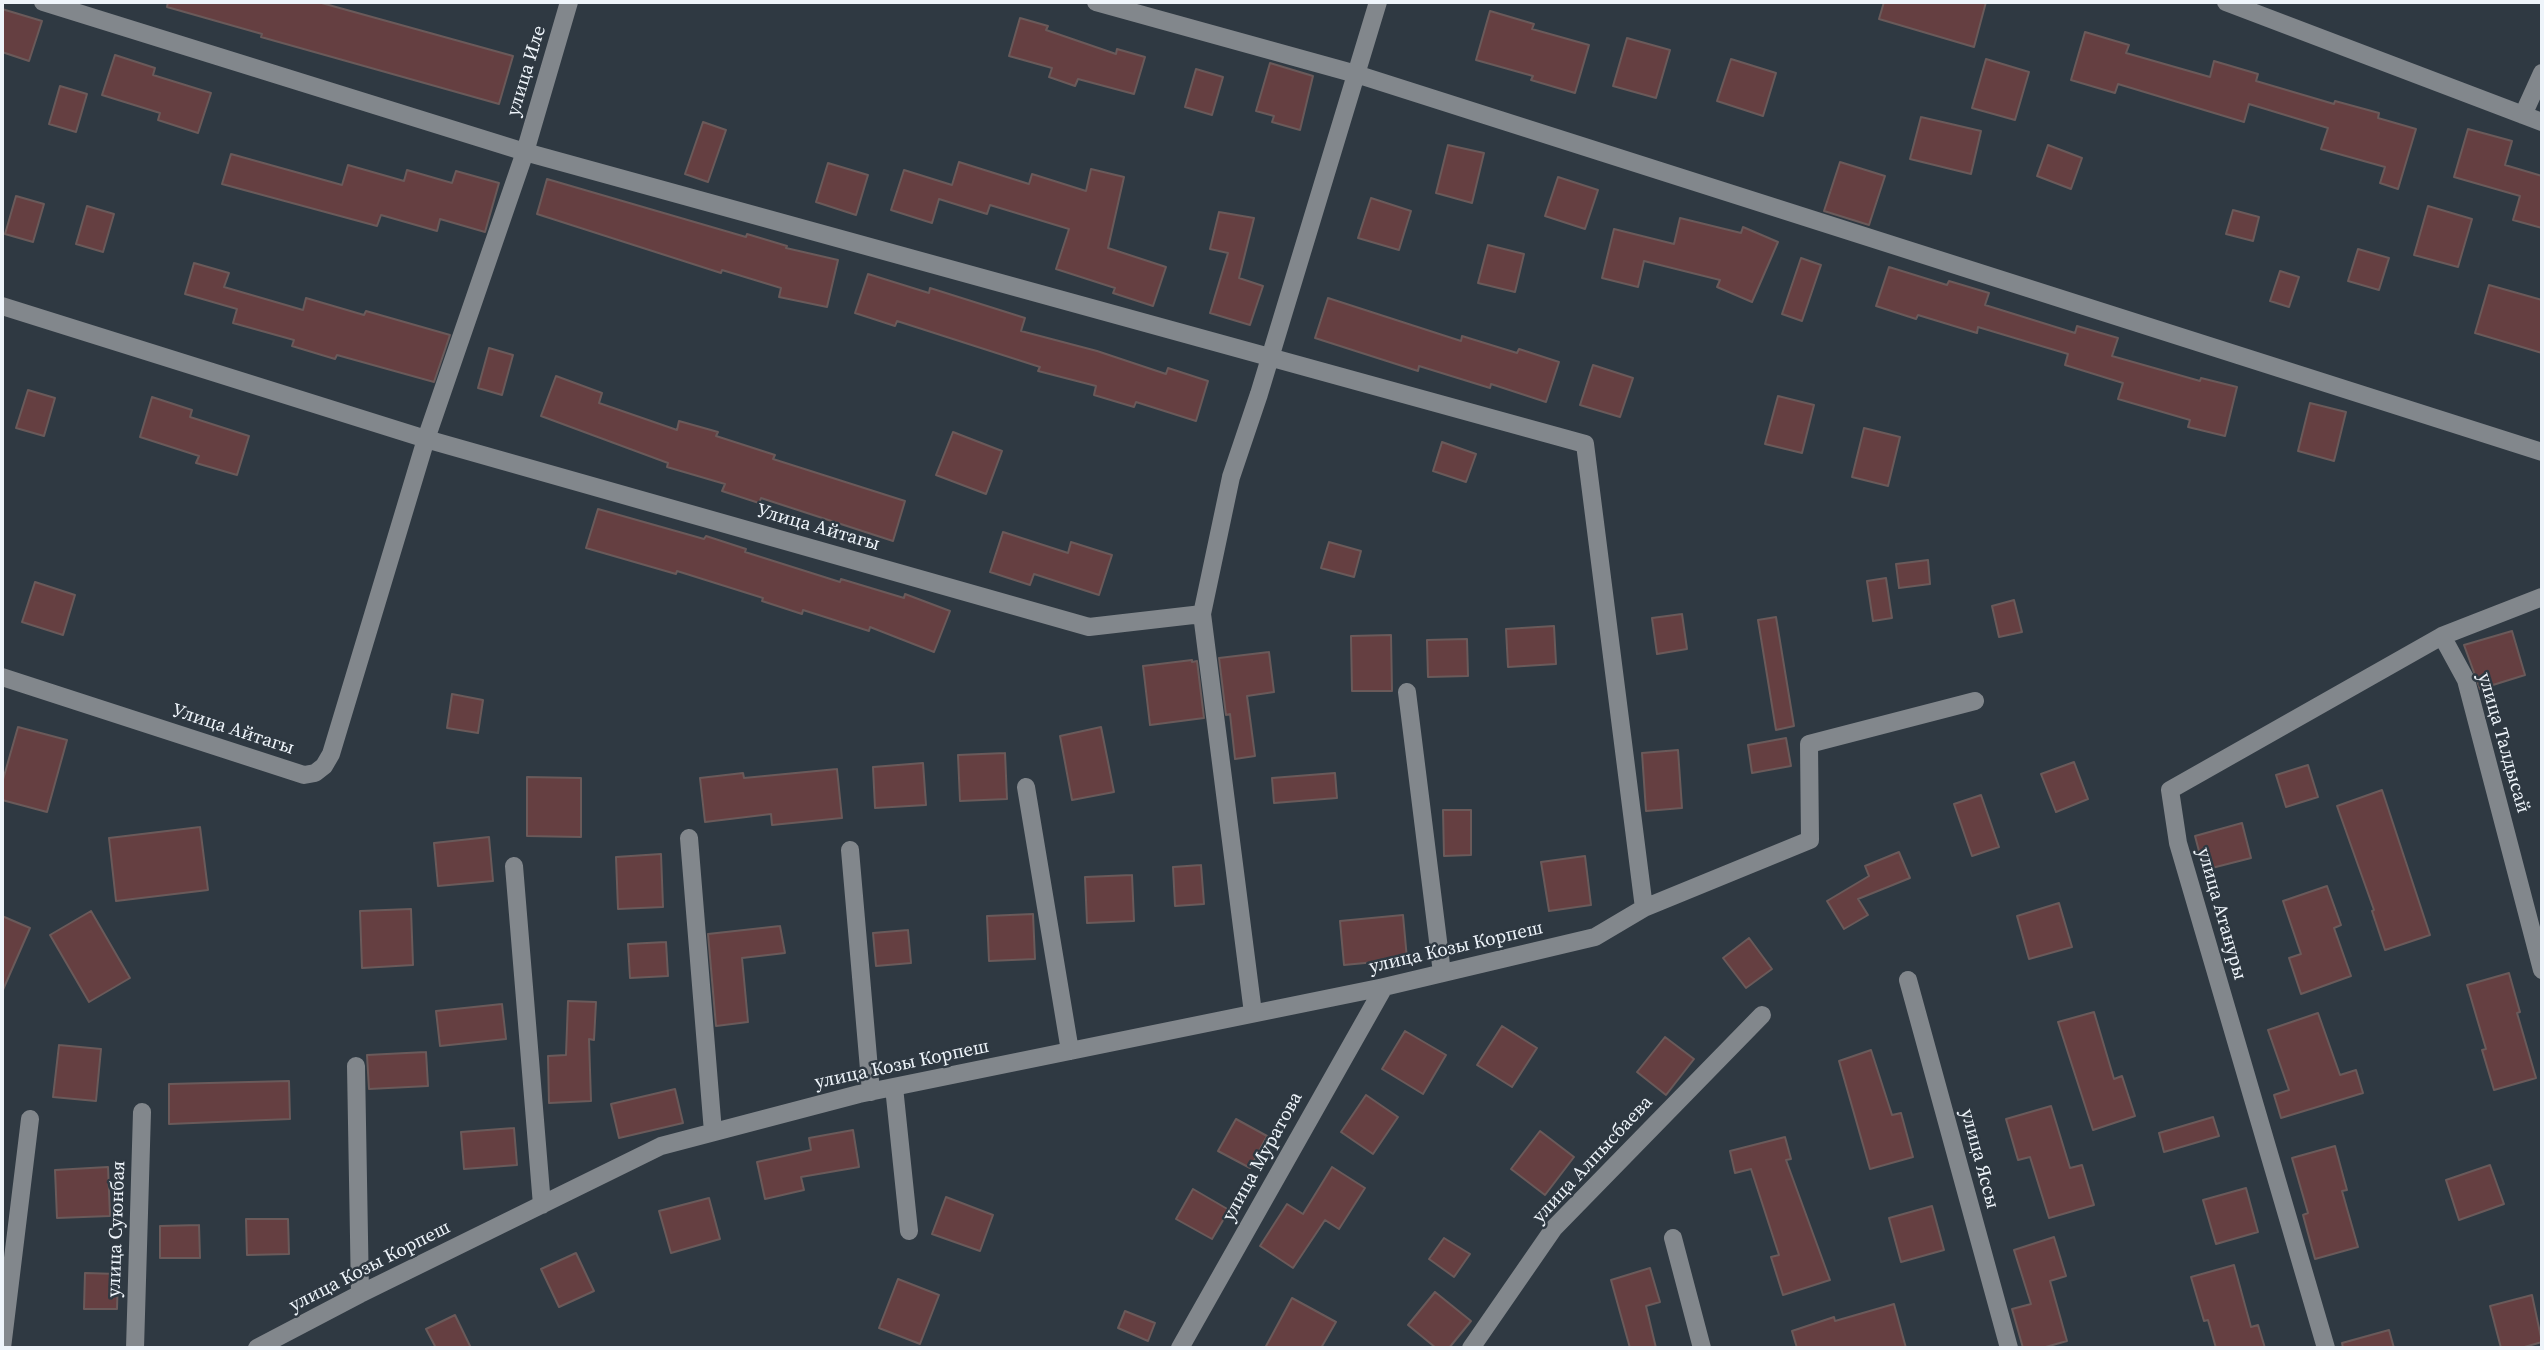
<!DOCTYPE html>
<html>
<head>
<meta charset="utf-8">
<style>
	body { margin:0 }
	#map { position:relative; width:2544px; height:1350px; overflow:hidden; background:#2f3942; font-family:"Source Serif 4",serif }
	canvas { display:block }
	.frame { position:absolute; inset:0; border:4px solid #eef4fa; pointer-events:none }
</style>
</head>
<body>
<div id="map">
<canvas width="2544" height="1350"></canvas>
<div class="frame"></div>
</div>
<script>
const c = document.querySelector('canvas').getContext('2d');
c.lineJoin = 'round';
function fill(path, color) { c.fillStyle = color; c.fill(path, 'evenodd'); }
const shape = rows => new Path2D(rows.map(r => 'M' + r).join(''));
function strokePath(path, color, width, dash) { c.strokeStyle = color; c.lineWidth = width; c.lineCap = dash ? 'butt' : 'round'; c.setLineDash(dash || []); c.stroke(path); }
function write(font, color, halo, rows, align = 'center') {
  c.font = font + ' "Source Serif 4",serif'; c.lineWidth = 5; c.setLineDash([]); c.textBaseline = 'middle'; c.strokeStyle = halo; c.fillStyle = color; for (const [text, x, y, turn = 0] of rows) {
    c.save(); c.translate(x, y); c.rotate((+turn || 0) * Math.PI / 180); c.textAlign = isNaN(turn) ? turn : align; if (halo) c.strokeText(text, 0, 0); c.fillText(text, 0, 0); c.restore();
  }
}
const building = shape([
	[168,2,318,2,513,56,499,104,261,37,262,34,167,7,168,2],
	[1884,2,1986,2,1974,47,1879,19,1884,2],
	[2,9,42,21,29,61,2,52,2,9],
	[1490,11,1534,24,1532,29,1589,45,1575,93,1531,80,1533,76,1476,60,1490,11],
	[1020,18,1048,26,1046,30,1116,54,1117,49,1145,57,1134,94,1078,79,1075,86,1049,77,1052,68,1009,56,1020,18],
	[2085,32,2129,45,2126,53,2210,77,2214,61,2258,74,2256,81,2334,104,2335,101,2379,113,2378,118,2416,129,2398,189,2380,183,2385,167,2321,149,2328,128,2249,104,2244,122,2118,84,2115,93,2071,80,2085,32],
	[1627,38,1670,50,1656,98,1613,86,1627,38],
	[115,55,155,68,153,75,211,93,198,133,158,120,160,113,102,95,115,55],
	[1731,59,1776,73,1763,116,1717,101,1731,59],
	[1986,59,2029,72,2015,120,1972,108,1986,59],
	[1270,63,1313,76,1300,130,1272,122,1274,116,1256,111,1270,63],
	[1196,69,1223,77,1212,115,1185,107,1196,69],
	[60,86,87,94,76,132,49,124,60,86],
	[1921,117,1981,131,1971,174,1910,159,1921,117],
	[703,122,726,130,708,182,685,174,703,122],
	[2468,129,2512,141,2505,165,2542,176,2542,228,2513,220,2520,196,2454,177,2468,129],
	[1448,145,1484,153,1472,203,1436,193,1448,145],
	[2048,145,2082,158,2071,189,2037,176,2048,145],
	[231,154,342,185,348,165,404,181,407,170,452,183,456,171,499,183,485,232,440,219,437,231,381,215,377,226,222,184,231,154],
	[959,162,1029,184,1032,174,1086,191,1091,169,1124,177,1108,248,1166,267,1153,306,1113,293,1115,288,1056,269,1069,229,990,205,987,214,939,199,932,223,891,210,904,170,952,185,959,162],
	[1840,162,1885,176,1869,225,1824,211,1840,162],
	[828,163,868,175,856,215,816,202,828,163],
	[1558,177,1598,190,1585,229,1545,216,1558,177],
	[547,179,746,237,747,234,787,246,786,248,838,260,827,307,779,297,781,288,722,270,721,273,537,214,547,179],
	[16,196,44,204,33,242,5,234,16,196],
	[1371,198,1411,211,1399,250,1358,238,1371,198],
	[87,206,114,214,103,252,76,244,87,206],
	[2428,206,2472,219,2458,267,2414,255,2428,206],
	[2233,210,2259,217,2253,241,2226,234,2233,210],
	[1219,212,1254,218,1239,278,1263,286,1250,325,1210,313,1228,253,1210,249,1219,212],
	[1680,218,1741,233,1743,227,1778,242,1752,302,1717,287,1720,280,1644,261,1638,287,1602,278,1614,229,1674,244,1680,218],
	[1488,245,1524,254,1515,292,1478,283,1488,245],
	[2358,249,2389,258,2379,290,2348,281,2358,249],
	[1801,258,1821,265,1802,321,1782,314,1801,258],
	[194,263,229,273,224,287,303,310,306,298,364,315,366,311,450,335,434,382,337,355,335,359,292,346,294,340,233,323,237,309,185,294,194,263],
	[1889,267,1947,285,1949,281,1989,293,1985,305,2075,333,2077,326,2118,338,2112,356,2200,381,2201,378,2237,387,2225,436,2188,427,2190,420,2118,399,2123,383,2065,365,2068,354,1978,327,1977,333,1918,315,1916,319,1876,306,1889,267],
	[2280,271,2299,277,2289,307,2270,301,2280,271],
	[868,274,929,293,930,288,1025,318,1021,331,1097,351,1166,374,1168,368,1208,381,1196,421,1136,402,1134,407,1094,395,1096,386,1038,371,1040,367,897,321,895,326,855,313,868,274],
	[2489,285,2542,300,2542,353,2475,333,2489,285],
	[1328,298,1461,341,1462,336,1517,353,1519,349,1559,362,1546,402,1491,384,1490,388,1419,366,1418,371,1315,338,1328,298],
	[489,348,513,355,502,395,478,388,489,348],
	[1593,365,1633,378,1620,417,1580,405,1593,365],
	[556,376,602,393,599,403,677,430,679,421,718,432,716,436,775,455,773,459,905,501,893,541,761,498,759,503,722,491,725,484,667,467,668,463,541,416,556,376],
	[28,390,55,398,44,436,16,428,28,390],
	[1778,396,1814,405,1802,453,1765,444,1778,396],
	[152,397,192,410,190,417,249,436,237,475,196,463,199,456,140,437,152,397],
	[2310,403,2346,412,2334,461,2298,451,2310,403],
	[1864,428,1900,437,1888,486,1852,477,1864,428],
	[953,432,1002,451,986,494,936,475,953,432],
	[1442,442,1476,454,1466,482,1433,471,1442,442],
	[598,509,704,539,706,536,746,549,745,552,840,582,841,579,904,598,905,594,950,611,934,652,870,627,869,631,803,610,802,614,762,601,763,598,677,571,676,574,586,548,598,509],
	[1003,532,1068,553,1071,542,1112,555,1099,595,1034,574,1030,585,990,572,1003,532],
	[1329,542,1361,551,1354,577,1321,568,1329,542],
	[1928,560,1930,584,1899,588,1896,564,1928,560],
	[1886,578,1892,618,1873,621,1867,581,1886,578],
	[35,582,75,595,63,635,22,622,35,582],
	[2014,600,2022,632,1999,637,1992,606,2014,600],
	[1682,614,1687,649,1657,654,1652,618,1682,614],
	[1776,617,1794,726,1776,730,1758,620,1776,617],
	[1554,626,1556,664,1508,667,1506,629,1554,626],
	[2512,631,2525,675,2480,689,2464,645,2512,631],
	[1391,635,1392,691,1352,691,1351,636,1391,635],
	[1467,639,1468,676,1428,677,1427,640,1467,639],
	[1269,652,1274,692,1247,696,1255,756,1235,759,1230,714,1226,715,1219,658,1269,652],
	[1192,660,1192,662,1197,661,1204,718,1150,725,1143,666,1192,660],
	[452,694,483,700,478,733,447,728,452,694],
	[18,727,67,740,47,812,2,800,2,783,18,727],
	[1101,727,1114,792,1072,800,1060,736,1101,727],
	[1786,738,1791,766,1752,773,1748,745,1786,738],
	[1678,750,1682,808,1646,811,1642,753,1678,750],
	[1005,753,1007,799,960,801,958,755,1005,753],
	[2074,762,2088,799,2056,812,2041,774,2074,762],
	[923,763,926,805,875,808,873,767,923,763],
	[2308,765,2318,797,2286,807,2276,775,2308,765],
	[837,769,842,818,772,825,771,814,705,822,700,778,743,773,744,778,837,769],
	[1335,773,1337,798,1274,803,1272,778,1335,773],
	[527,777,581,778,581,837,527,836,527,777],
	[2382,790,2430,935,2385,950,2372,911,2374,910,2337,806,2382,790],
	[1981,795,1999,847,1972,856,1954,804,1981,795],
	[1443,810,1471,810,1471,855,1444,856,1443,810],
	[2242,823,2251,858,2204,870,2195,836,2242,823],
	[200,827,208,890,116,901,109,838,200,827],
	[489,837,493,881,438,886,434,843,489,837],
	[1899,852,1910,878,1858,899,1868,915,1844,929,1827,901,1869,876,1865,866,1899,852],
	[661,854,663,907,618,909,616,857,661,854],
	[1585,856,1591,905,1549,911,1541,862,1585,856],
	[1201,865,1204,904,1175,906,1173,867,1201,865],
	[1132,875,1134,921,1087,923,1085,877,1132,875],
	[2327,886,2341,925,2334,928,2351,976,2301,994,2289,958,2301,954,2283,901,2327,886],
	[2059,903,2072,947,2029,959,2017,916,2059,903],
	[411,909,413,965,362,968,360,911,411,909],
	[91,911,130,978,89,1002,50,935,91,911],
	[1033,914,1035,959,989,961,987,916,1033,914],
	[1403,915,1407,959,1344,965,1340,921,1403,915],
	[2,916,30,928,2,992,2,916],
	[780,926,785,953,742,958,748,1022,716,1026,708,934,780,926],
	[908,930,911,963,876,966,873,933,908,930],
	[1749,938,1772,969,1746,988,1723,958,1749,938],
	[666,942,668,976,630,978,628,944,666,942],
	[2509,973,2520,1012,2517,1013,2536,1078,2494,1090,2482,1050,2486,1049,2467,985,2509,973],
	[568,1001,596,1002,594,1040,589,1039,591,1101,549,1103,548,1056,566,1055,568,1001],
	[502,1004,506,1039,440,1046,436,1011,502,1004],
	[2094,1012,2114,1079,2122,1076,2135,1116,2093,1130,2058,1022,2094,1012],
	[2318,1013,2340,1075,2356,1070,2363,1093,2281,1118,2274,1095,2289,1090,2268,1030,2318,1013],
	[1502,1026,1537,1048,1512,1087,1477,1065,1502,1026],
	[1405,1031,1446,1055,1423,1094,1382,1069,1405,1031],
	[1665,1037,1694,1059,1666,1095,1637,1072,1665,1037],
	[59,1045,101,1049,96,1101,53,1097,59,1045],
	[1871,1050,1892,1115,1901,1113,1913,1157,1870,1169,1839,1061,1871,1050],
	[426,1052,428,1086,369,1089,367,1055,426,1052],
	[289,1081,290,1119,169,1124,169,1084,289,1081],
	[675,1089,683,1123,619,1138,611,1104,675,1089],
	[1366,1095,1398,1117,1373,1154,1341,1132,1366,1095],
	[2051,1106,2070,1168,2082,1165,2094,1205,2049,1218,2030,1157,2018,1160,2006,1119,2051,1106],
	[2213,1117,2219,1136,2164,1152,2159,1133,2213,1117],
	[1236,1119,1267,1136,1250,1168,1218,1151,1236,1119],
	[514,1128,517,1165,464,1169,461,1132,514,1128],
	[853,1130,859,1167,801,1177,804,1190,765,1199,757,1162,811,1150,809,1138,853,1130],
	[1540,1131,1574,1157,1545,1195,1511,1169,1540,1131],
	[1785,1137,1791,1159,1786,1160,1830,1280,1783,1295,1771,1257,1779,1255,1751,1169,1735,1173,1730,1151,1785,1137],
	[2335,1146,2347,1190,2342,1191,2358,1247,2315,1259,2303,1215,2308,1213,2292,1158,2335,1146],
	[2490,1165,2504,1204,2459,1220,2446,1180,2490,1165],
	[108,1167,110,1216,57,1218,55,1170,108,1167],
	[1332,1167,1365,1188,1339,1229,1325,1220,1293,1268,1260,1246,1287,1204,1303,1214,1332,1167],
	[2246,1188,2258,1232,2216,1244,2203,1200,2246,1188],
	[1193,1189,1229,1210,1212,1239,1176,1219,1193,1189],
	[946,1197,993,1215,980,1251,932,1234,946,1197],
	[709,1198,720,1239,671,1253,659,1211,709,1198],
	[1932,1206,1944,1250,1901,1262,1889,1218,1932,1206],
	[246,1219,288,1219,289,1254,247,1255,246,1219],
	[199,1225,200,1258,160,1258,160,1226,199,1225],
	[2054,1237,2066,1276,2050,1281,2067,1341,2042,1348,2023,1348,2012,1309,2031,1304,2014,1250,2054,1237],
	[1444,1238,1470,1254,1454,1277,1429,1259,1444,1238],
	[576,1253,594,1291,559,1307,541,1269,576,1253],
	[2234,1265,2251,1327,2258,1325,2265,1348,2216,1348,2208,1320,2204,1321,2191,1277,2234,1265],
	[1650,1268,1660,1302,1646,1306,1656,1348,1630,1348,1611,1280,1650,1268],
	[85,1273,118,1274,117,1309,84,1309,85,1273],
	[898,1279,939,1295,920,1344,879,1328,898,1279],
	[1435,1292,1471,1321,1449,1348,1436,1348,1408,1325,1435,1292],
	[2532,1295,2542,1342,2521,1348,2501,1348,2490,1306,2532,1295],
	[1292,1298,1336,1322,1321,1348,1265,1348,1292,1298],
	[1894,1304,1906,1348,1797,1348,1792,1331,1834,1317,1835,1321,1894,1304],
	[1125,1311,1155,1323,1148,1341,1118,1328,1125,1311],
	[455,1315,471,1348,436,1348,426,1329,455,1315],
	[2389,1330,2394,1348,2343,1348,2342,1343,2389,1330]
]);
const minor = shape([
	[43,2,525,152,1585,444,1644,908,1595,937,1384,987,859,1094,661,1146,360,1294,257,1348],
	[1096,2,1356,74,2542,452],
	[2226,2,2542,122],
	[2523,115,2542,73],
	[2,306,426,439,1089,627,1202,614],
	[2542,597,2442,636,2466,680,2542,970],
	[2,677,304,775,315,773,324,766,331,754,426,439,525,152,569,2],
	[1407,692,1442,973],
	[1026,787,1070,1051],
	[689,838,713,1132],
	[850,850,871,1092],
	[514,866,542,1205],
	[1644,908,1810,840,1809,744,1975,701],
	[1908,980,2009,1348],
	[1253,1013,1202,614,1231,477,1259,394,1378,2],
	[356,1066,360,1294],
	[894,1087,909,1231],
	[1673,1238,1702,1348],
	[2,1348,30,1119],
	[135,1348,142,1112],
	[1180,1348,1384,987],
	[1471,1348,1554,1228,1762,1015],
	[2326,1348,2178,843,2170,790,2442,636]
]);
const streetNames = [
	["улица Иле",527,71,-73],
	["Улица Айтагы",818,528,16],
	["Улица Айтагы",233,730,18],
	["улица Талдысай",2503,743,74],
	["улица Атануры",2221,914,74],
	["улица Козы Корпеш",1456,948,-13],
	["улица Козы Корпеш",902,1065,-12],
	["улица Муратова",1263,1157,-61],
	["улица Яссы",1979,1159,75],
	["улица Алпысбаева",1593,1160,-47],
	["улица Суюнбая",117,1229,-88],
	["улица Козы Корпеш",370,1267,-27]
];
fill(building, '#653f41');
strokePath(building, '#6a5a5a', 2);
strokePath(minor, '#82878c', 18);
write('19px', '#eef4fa', '#2f3942', streetNames);
</script>
</body>
</html>
